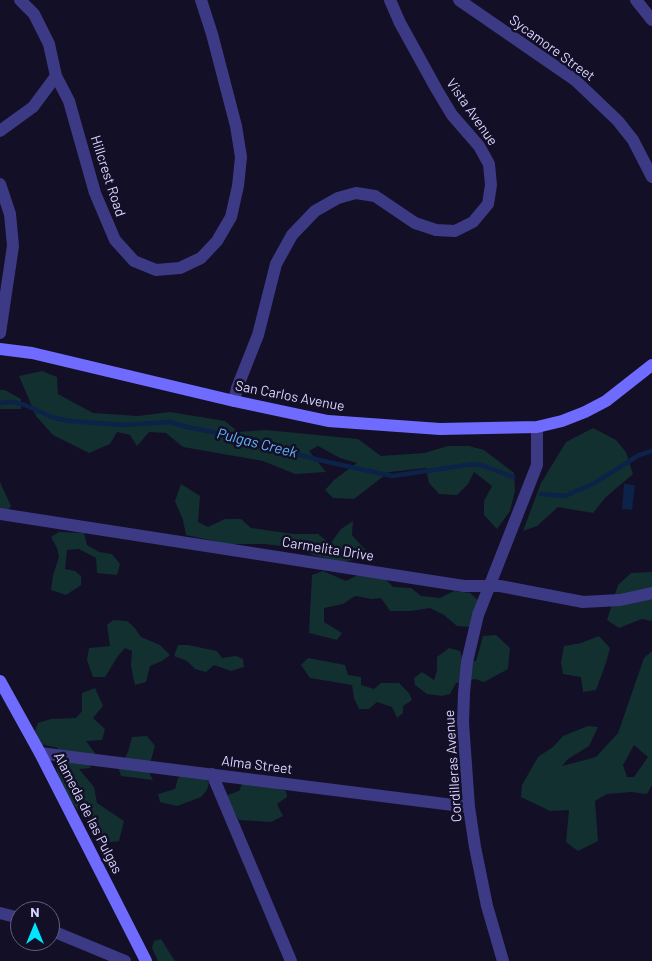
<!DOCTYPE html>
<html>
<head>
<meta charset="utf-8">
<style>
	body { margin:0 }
	#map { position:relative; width:652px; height:961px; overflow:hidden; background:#130f26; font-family:Barlow,sans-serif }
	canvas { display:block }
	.north { position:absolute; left:10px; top:901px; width:50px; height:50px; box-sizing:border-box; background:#130f26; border:1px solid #625e7d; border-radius:50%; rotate:0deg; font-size:14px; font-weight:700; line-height:20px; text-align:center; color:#d9d4ff }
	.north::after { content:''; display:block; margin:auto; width:18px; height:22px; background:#00e5ff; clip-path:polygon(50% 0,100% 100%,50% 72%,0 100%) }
</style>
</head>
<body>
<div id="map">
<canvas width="652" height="961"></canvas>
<div class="north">N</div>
</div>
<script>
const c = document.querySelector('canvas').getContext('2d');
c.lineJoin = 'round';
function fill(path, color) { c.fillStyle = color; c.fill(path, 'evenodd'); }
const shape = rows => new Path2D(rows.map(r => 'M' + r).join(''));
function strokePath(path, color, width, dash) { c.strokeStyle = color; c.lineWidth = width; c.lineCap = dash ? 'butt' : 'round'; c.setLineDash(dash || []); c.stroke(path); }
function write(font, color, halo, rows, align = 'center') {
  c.font = font + ' Barlow,sans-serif'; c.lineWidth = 5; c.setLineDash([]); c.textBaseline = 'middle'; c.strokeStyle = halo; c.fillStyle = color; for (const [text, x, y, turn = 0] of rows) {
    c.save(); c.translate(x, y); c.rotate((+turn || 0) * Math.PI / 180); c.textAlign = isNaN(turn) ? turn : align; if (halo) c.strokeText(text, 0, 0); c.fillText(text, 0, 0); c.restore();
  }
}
const green = shape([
	[42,371,57,377,58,394,93,413,138,416,170,412,225,421,238,432,266,430,358,439,381,456,424,453,448,446,469,446,484,450,514,473,515,491,510,511,497,529,484,515,484,501,492,486,474,472,468,484,457,495,439,494,429,483,426,468,389,472,354,499,333,498,325,490,334,480,357,463,340,458,318,446,309,451,326,472,295,474,263,461,183,447,166,433,149,432,137,446,130,435,117,432,110,444,89,453,53,435,36,416,19,376],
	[0,390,5,390,21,399,21,409,0,409],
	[593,428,616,440,626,452,633,474,606,497,593,513,558,507,537,526,523,531,541,483,566,442],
	[0,482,11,506,3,516,0,515],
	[181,484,200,496,198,522,208,527,225,519,241,519,251,528,294,534,318,534,330,544,341,529,353,521,352,535,367,552,359,559,342,562,312,555,300,548,264,544,228,544,186,535,183,520,175,501],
	[59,532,84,533,87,545,99,552,112,554,120,564,117,575,97,573,96,558,79,549,67,550,65,569,75,571,81,576,81,585,66,595,51,590,53,575,59,557,57,548,51,537],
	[374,567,393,587,411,588,421,596,440,598,454,591,470,593,478,600,471,627,457,626,444,615,430,608,411,611,390,611,381,598,372,599,355,596,343,604,324,608,324,622,342,633,337,640,309,633,312,575,323,571,346,581],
	[652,572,652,621,642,619,619,628,607,620,618,585,631,573],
	[113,620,127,621,134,627,141,637,160,645,170,655,162,661,150,666,146,682,135,685,131,666,132,651,125,648,118,656,105,677,93,677,87,660,89,648,110,646,107,625],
	[496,635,510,648,508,669,484,682,475,679,456,683,450,694,442,696,427,694,415,685,414,678,422,672,434,680,437,671,437,657,449,648,460,651,463,661,476,661,483,636],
	[599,636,610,648,606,663,596,690,583,692,581,677,563,674,561,662,564,646,581,643],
	[178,645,188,645,217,651,222,658,236,656,243,659,244,667,231,671,214,665,206,672,195,669,187,661,174,656],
	[652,651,652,785,647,794,631,792,607,794,595,801,598,841,578,851,566,842,569,810,550,811,521,797,522,785,538,757,553,747,563,736,588,726,598,727,589,746,568,759,562,766,596,757,618,733,644,658],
	[634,745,648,757,634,777,627,777,623,765],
	[308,658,345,665,348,675,361,677,361,685,374,689,381,683,399,683,409,693,412,700,403,706,403,713,397,718,392,707,377,702,369,709,359,709,354,698,352,685,310,678,301,665],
	[95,688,103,706,93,718,105,729,102,740,86,741,95,753,90,768,79,769,94,787,97,803,124,821,119,841,99,844,87,819,77,809,65,793,59,779,56,766,58,748,40,744,35,731,38,723,51,719,76,718,82,711,82,693],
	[147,736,155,746,151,760,143,769,148,770,153,780,121,776,119,770,128,752,132,737],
	[189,769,199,769,209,783,207,790,201,797,177,806,160,802,158,794,175,789,178,778],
	[244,780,261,783,286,791,287,797,277,804,283,816,271,822,239,820,225,796,239,791],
	[161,939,171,955,175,961,158,961,152,948,154,941]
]);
const water = shape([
	[624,484,635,485,632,510,622,509]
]);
const stream = shape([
	[0,403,13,402,25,405,54,418,70,421,124,425,170,422,187,427,223,434,319,460,392,476,474,464,484,466,513,477],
	[541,494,565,496,595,483,639,455,652,451]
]);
const street = shape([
	[20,0,34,14,49,44,56,76,69,101,95,193,115,240,134,261,156,270,180,268,201,258,217,241,231,217,238,186,241,157,236,126,212,34,201,0],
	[459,0,575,80,618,121,633,140,652,177],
	[636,0,652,20],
	[0,131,33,107,56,76],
	[0,184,10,214,13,246,0,333],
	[234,401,237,388,258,335,276,264,292,235,315,211,338,198,356,193,375,196,415,223,436,230,455,231,473,222,488,204,491,185,489,164,479,146,452,115,437,90,400,23,390,0],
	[0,514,464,586,500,586,583,602,620,600,652,593],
	[40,753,469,807],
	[212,774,291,961],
	[0,913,20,918],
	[50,930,125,961],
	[503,961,487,906,475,847,469,807,463,723,464,693,467,662,478,615,537,465,537,427]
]);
const secondary = shape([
	[0,349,32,353,234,401,328,421,440,429,537,427,562,421,585,412,606,401,652,365],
	[0,681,40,753,146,961]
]);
const streetNames = [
	["Sycamore Street",552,48,36],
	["Vista Avenue",472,112,55],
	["Hillcrest Road",108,176,72],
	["San Carlos Avenue",290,396,11],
	["Carmelita Drive",328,549,9],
	["Alma Street",257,765,7],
	["Cordilleras Avenue",453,766,-94],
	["Alameda de las Pulgas",88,813,63]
];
const waterNames = [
	["Pulgas Creek",257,443,14]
];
fill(green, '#12302f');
fill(water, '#0c2248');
strokePath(stream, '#0c2248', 4.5);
strokePath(street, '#3d3a85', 12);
strokePath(secondary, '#6f6bff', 12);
write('14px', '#d9d4ff', '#130f26', streetNames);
write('italic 15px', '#62b6ff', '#130f26', waterNames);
</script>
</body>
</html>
